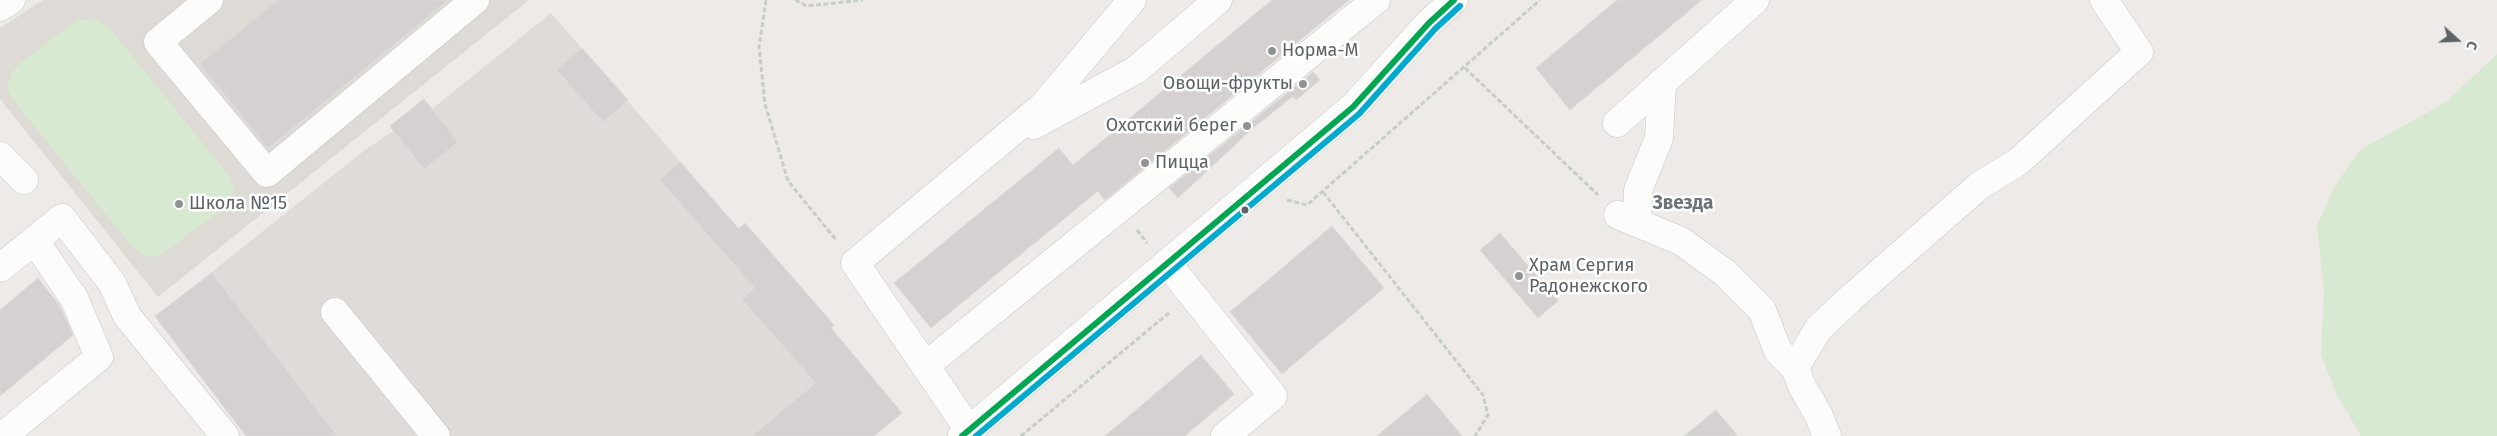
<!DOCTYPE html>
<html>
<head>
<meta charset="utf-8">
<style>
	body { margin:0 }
	#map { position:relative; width:2497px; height:436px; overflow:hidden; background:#edeae7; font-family:"Fira Sans",sans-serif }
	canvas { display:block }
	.north { position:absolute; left:2432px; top:15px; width:50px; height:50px; -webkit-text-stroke:4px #fff; paint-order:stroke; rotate:110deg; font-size:14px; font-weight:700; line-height:20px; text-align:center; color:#5c6266 }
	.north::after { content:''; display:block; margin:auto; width:18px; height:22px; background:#5c6266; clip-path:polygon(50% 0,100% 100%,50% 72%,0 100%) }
</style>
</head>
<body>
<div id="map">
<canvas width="2497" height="436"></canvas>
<div class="north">С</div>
</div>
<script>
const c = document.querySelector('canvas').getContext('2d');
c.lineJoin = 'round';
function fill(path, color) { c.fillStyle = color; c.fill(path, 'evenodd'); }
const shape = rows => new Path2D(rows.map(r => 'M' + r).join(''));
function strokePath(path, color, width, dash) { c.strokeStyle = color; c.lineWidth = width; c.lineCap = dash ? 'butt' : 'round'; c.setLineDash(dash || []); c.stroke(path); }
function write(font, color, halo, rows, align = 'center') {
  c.font = font + ' "Fira Sans",sans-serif'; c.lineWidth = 5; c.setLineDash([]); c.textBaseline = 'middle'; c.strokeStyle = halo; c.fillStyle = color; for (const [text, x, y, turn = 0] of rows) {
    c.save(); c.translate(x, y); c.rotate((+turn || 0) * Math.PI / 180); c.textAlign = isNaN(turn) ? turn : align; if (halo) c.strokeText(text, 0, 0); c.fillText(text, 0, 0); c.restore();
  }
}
const industrial = shape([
	[551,13,738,228,745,223,834,325,831,328,874,436,246,436,155,317,365,150,393,131,390,126,424,99,432,109]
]);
const education = shape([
	[43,0,529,0,158,297,0,99,0,28]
]);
const green = shape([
	[95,19,109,27,231,178,234,189,228,205,158,257,145,256,134,249,12,99,7,88,11,74,20,63,77,20],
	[2497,54,2497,436,2361,436,2337,395,2321,355,2324,292,2317,225,2335,186,2360,150,2446,102]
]);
const building = shape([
	[278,0,448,0,268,148,200,64,278,0],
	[1272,0,1349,0,1105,200,1098,191,931,328,894,283,1059,148,1073,165,1272,0],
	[1617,0,1702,0,1570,110,1536,68,1617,0],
	[582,48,628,100,603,122,557,70,582,48],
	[1313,72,1320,80,1296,100,1293,96,1251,130,1178,198,1169,188,1313,72],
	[424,99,458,142,424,169,390,126,424,99],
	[680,162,739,229,745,223,781,264,834,325,831,328,902,413,874,436,752,436,816,383,742,299,755,288,660,180,680,162],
	[1332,226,1384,288,1282,374,1230,312,1332,226],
	[1500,233,1558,301,1538,318,1480,250,1500,233],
	[212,273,337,436,246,436,155,316,212,273],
	[38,278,60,306,73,335,0,396,0,310,38,278],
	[1201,355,1234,394,1185,436,1105,436,1201,355],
	[1427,394,1462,436,1377,436,1427,394],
	[1716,410,1738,436,1684,436,1716,410]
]);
const path = shape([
	[766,0,759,47,765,104,788,181,837,241],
	[795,0,807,6,863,0],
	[1465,68,1598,195],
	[1323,192,1483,395,1488,415,1475,436],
	[1287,200,1307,205,1540,0],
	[1137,230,1147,243],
	[1021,436,1170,312]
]);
const minor = shape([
	[209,0,158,42,267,173,475,0],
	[0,7,11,0],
	[1617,123,1755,0],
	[1034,125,1136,70,1218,0],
	[0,156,24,180],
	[1618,215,1681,241,1725,273,1762,310,1778,351,1795,368,1802,386,1819,416,1827,436],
	[1637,222,1638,190,1659,138,1662,82],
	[1167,263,1273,396,1225,436],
	[0,268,62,218,112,283,127,316,225,436],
	[335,312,436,436],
	[925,366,1376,0],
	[1795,368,1818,329,1852,297,1979,186,2018,162,2139,52,2104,0],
	[969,430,855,263,1043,106,1132,0],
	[3,436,99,357,74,298,34,240],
	[962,436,1353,107,1429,23,1454,0]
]);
const bus1 = shape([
	[962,436,1353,107,1429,23,1454,0]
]);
const bus2 = shape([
	[976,436,1359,114,1435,29,1460,6]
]);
const markers = [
	[1272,51,5,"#8f9293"],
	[1303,84,5,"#8f9293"],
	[1247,126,5,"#8f9293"],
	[1145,163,5,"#8f9293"],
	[179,204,5,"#8f9293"],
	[1245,210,4.5,"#5c6266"],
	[1519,276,5,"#8f9293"]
];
const poiNames = [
	["Норма-М",1282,51],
	["Овощи-фрукты",1293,84,"right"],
	["Охотский берег",1237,126,"right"],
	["Пицца",1155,163],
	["Школа №15",189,204],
	["Храм Сергия",1529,266],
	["Радонежского",1529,287]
];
const neighbourhoodNames = [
	["Звезда",1683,204]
];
fill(industrial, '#dedbd8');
fill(education, '#dedad5');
fill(green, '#d7e9d0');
fill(building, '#d4d1d0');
strokePath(building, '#dcdad6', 1);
strokePath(minor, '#c8c8c8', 29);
strokePath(path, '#c7cdc9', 3, [5, 2.5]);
strokePath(minor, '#fcfcfb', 28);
strokePath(bus1, '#00a651', 6);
strokePath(bus2, '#00a9ce', 6);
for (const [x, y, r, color] of markers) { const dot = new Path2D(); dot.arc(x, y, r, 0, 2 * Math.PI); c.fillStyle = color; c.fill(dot); strokePath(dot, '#fff', 2); }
write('18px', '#5c6266', '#fff', poiNames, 'left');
write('bold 19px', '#6d7478', '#fff', neighbourhoodNames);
</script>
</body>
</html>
